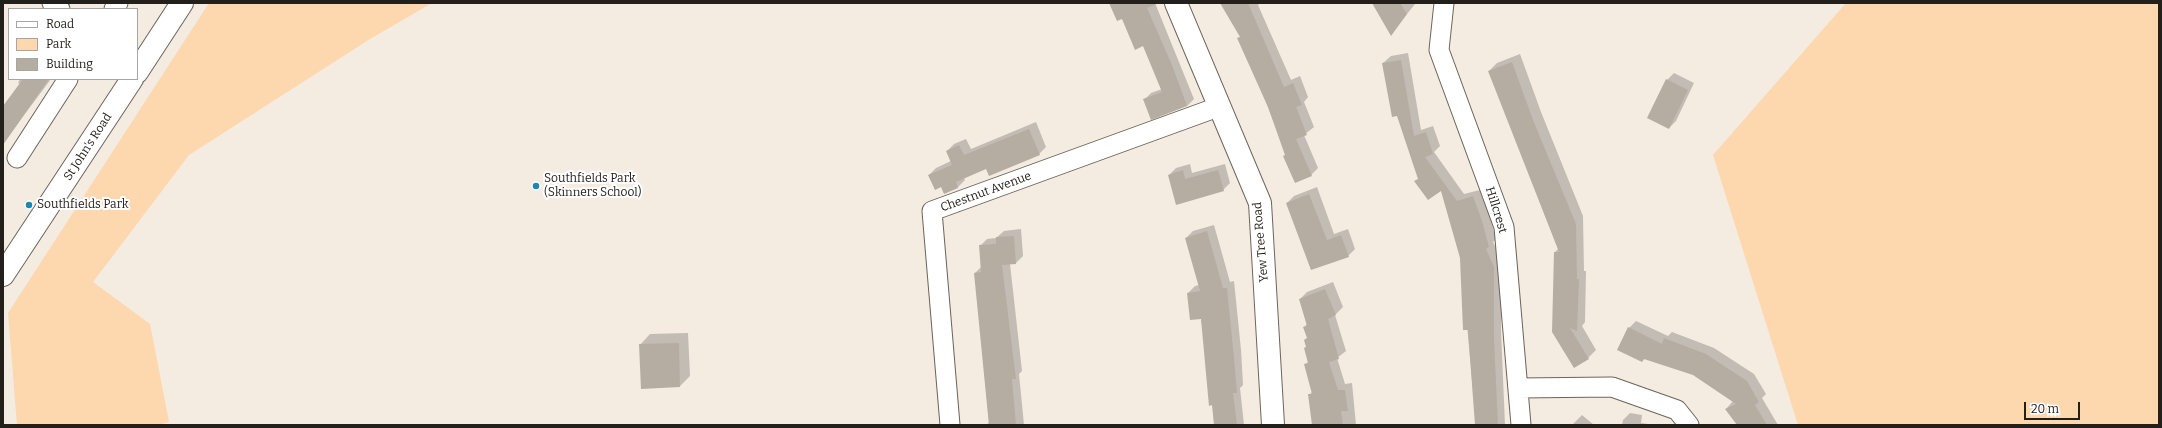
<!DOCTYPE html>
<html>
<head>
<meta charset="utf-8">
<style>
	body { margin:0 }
	#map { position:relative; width:2162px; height:428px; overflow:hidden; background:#f4ebe1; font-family:Bitter,serif }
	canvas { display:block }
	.frame { position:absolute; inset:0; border:4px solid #23201c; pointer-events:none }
	.legend { position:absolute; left:8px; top:8px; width:130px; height:72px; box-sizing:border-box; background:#fff; border:1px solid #a7a6a4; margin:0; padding:5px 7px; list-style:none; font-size:12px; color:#23201c }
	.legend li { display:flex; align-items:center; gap:8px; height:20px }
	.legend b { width:20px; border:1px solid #a7a6a4 }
	.scale { position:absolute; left:2024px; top:402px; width:56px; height:18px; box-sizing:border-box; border:2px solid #23201c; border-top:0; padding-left:5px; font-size:12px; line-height:14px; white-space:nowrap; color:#23201c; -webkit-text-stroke:3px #fff; paint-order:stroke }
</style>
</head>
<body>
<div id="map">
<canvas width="2162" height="428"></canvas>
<div class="frame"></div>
<ul class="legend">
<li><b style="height:5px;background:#fff"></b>Road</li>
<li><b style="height:11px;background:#fdd7ad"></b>Park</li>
<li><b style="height:11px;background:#b5aca2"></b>Building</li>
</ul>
<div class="scale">20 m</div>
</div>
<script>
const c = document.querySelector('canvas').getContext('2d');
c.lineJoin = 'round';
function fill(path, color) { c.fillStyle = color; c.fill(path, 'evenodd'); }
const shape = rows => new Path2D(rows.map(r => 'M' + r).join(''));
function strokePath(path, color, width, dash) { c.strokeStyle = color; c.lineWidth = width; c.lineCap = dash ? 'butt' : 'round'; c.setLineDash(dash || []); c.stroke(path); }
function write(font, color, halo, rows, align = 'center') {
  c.font = font + ' Bitter,serif'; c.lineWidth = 4; c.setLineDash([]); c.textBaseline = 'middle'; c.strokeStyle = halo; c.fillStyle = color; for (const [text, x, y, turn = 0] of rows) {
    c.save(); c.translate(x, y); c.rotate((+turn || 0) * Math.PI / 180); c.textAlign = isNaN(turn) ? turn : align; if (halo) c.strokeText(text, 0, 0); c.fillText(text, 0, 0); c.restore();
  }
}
const green = shape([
	[209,3,432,3,370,39,189,155,93,282,150,324,169,422,158,425,17,425,8,313],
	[1846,3,2159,3,2159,425,1798,425,1713,155]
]);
const shadow = shape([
	[1110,3,1155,3,1194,99,1187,106,1144,100,1151,93,1162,89,1143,45],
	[1223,3,1260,3,1258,5,1291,80,1300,76,1308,97,1304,102,1314,127,1304,135,1318,168,1311,175,1286,154,1268,107,1239,38,1241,36],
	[1373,3,1415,3,1415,4,1391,34],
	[1408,53,1421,130,1433,126,1440,146,1434,152,1464,194,1480,190,1483,200,1485,199,1496,239,1493,242,1501,259,1501,331,1505,425,1476,425,1461,258,1441,190,1419,178,1383,63,1391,56],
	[1520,54,1541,112,1583,216,1584,271,1586,271,1585,322,1582,326,1596,350,1588,358,1574,366,1555,252,1559,248,1489,71,1497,63],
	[1674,73,1694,83,1676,121,1669,128,1667,80],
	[20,79,51,79,7,138,3,135,3,108,20,84,18,83],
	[1036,122,1046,147,1039,154,987,168,964,178,965,180,958,187,945,193,942,186,929,175,936,168,951,161,947,151,954,144,966,139,971,149],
	[1190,164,1192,173,1225,164,1230,183,1223,190,1169,175,1176,168],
	[1317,187,1334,234,1348,229,1355,249,1348,256,1311,269,1287,203,1294,196],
	[1214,225,1230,282,1234,281,1241,350,1243,385,1240,388,1244,425,1215,425,1201,318,1188,293,1195,286,1199,285,1186,238,1193,231],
	[1021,229,1023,256,1016,263,1010,264,1022,371,1019,374,1024,425,987,425,989,422,975,273,982,266,980,246,987,239,996,238,1004,231],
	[1333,282,1343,307,1335,315,1346,351,1337,358,1345,384,1352,383,1356,425,1313,425,1310,394,1313,391,1305,365,1309,361,1305,348,1307,346,1305,340,1308,337,1304,327,1307,324,1300,299,1307,292],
	[1636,321,1668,336,1672,332,1714,348,1754,374,1766,394,1762,398,1778,425,1739,425,1726,409,1733,401,1693,374,1645,358,1642,361,1629,328],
	[688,333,690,376,680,386,640,345,650,334],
	[1630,413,1642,415,1641,423,1655,425,1622,425,1623,420],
	[1582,415,1594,425,1572,425]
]);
const building = shape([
	[1109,3,1159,3,1147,8,1172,65,1187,106,1151,120,1143,99,1162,92,1143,46,1135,50,1122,19,1117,21],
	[1220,3,1248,3,1284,87,1293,83,1302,105,1296,107,1307,135,1296,139,1312,176,1295,183,1283,156,1285,155,1268,107,1237,38,1240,37],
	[1372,3,1400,3,1407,14,1391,36],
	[1401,60,1414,136,1426,132,1433,154,1425,157,1457,201,1473,196,1482,221,1489,247,1486,249,1494,267,1494,338,1498,425,1475,425,1468,330,1463,330,1460,258,1441,191,1428,200,1414,181,1418,179,1397,116,1392,117,1382,63],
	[1512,62,1533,120,1576,224,1577,279,1579,279,1577,331,1570,328,1589,359,1574,368,1552,332,1554,252,1559,252,1488,71],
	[23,79,49,79,3,145,3,106],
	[1666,79,1688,90,1669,129,1647,118],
	[1029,129,1040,155,989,176,986,169,956,182,958,188,944,194,941,187,935,190,928,175,952,165,946,151,959,145,964,155],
	[1183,170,1185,179,1218,170,1224,191,1176,205,1168,175],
	[1309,194,1327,240,1341,235,1349,257,1311,270,1286,203],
	[1207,231,1223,288,1227,288,1234,358,1237,393,1233,393,1237,425,1214,425,1212,405,1209,406,1201,319,1190,320,1187,293,1200,291,1185,238],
	[1014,236,1016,264,1002,265,1016,379,1012,379,1016,425,989,425,974,273,981,272,979,245,996,244,996,237],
	[1325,289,1336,315,1328,319,1339,359,1329,362,1338,390,1345,390,1348,411,1341,411,1343,425,1312,425,1308,394,1312,394,1304,364,1308,363,1304,348,1306,347,1304,340,1307,338,1303,327,1307,326,1299,299],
	[1628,327,1662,344,1664,338,1706,354,1747,381,1759,402,1755,405,1767,425,1737,425,1725,409,1736,404,1693,375,1644,359,1642,362,1617,350],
	[679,343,680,387,641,389,639,344]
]);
const minor = shape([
	[52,3,60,9],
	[1444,3,1439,50,1504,227,1521,425],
	[114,9,118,3],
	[17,158,68,79],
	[1518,388,1612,387,1677,410,1689,425],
	[950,425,932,211,1218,107]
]);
const tertiary = shape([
	[1176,3,1260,203,1273,425]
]);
const trunk = shape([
	[137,72,182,3],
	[3,275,132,79]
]);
const markers = [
	[536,186,4,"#1e87af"],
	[29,205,4,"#1e87af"]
];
const streetNames = [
	["St John's Road",88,147,-57],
	["Chestnut Avenue",986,192,-20],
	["Hillcrest",1496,210,73],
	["Yew Tree Road",1261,242,-95]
];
const poiNames = [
	["Southfields Park",544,179],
	["(Skinners School)",544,193],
	["Southfields Park",37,205]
];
fill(green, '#fdd7ad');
fill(shadow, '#0003');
fill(building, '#b5aca2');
strokePath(minor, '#6c645b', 21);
strokePath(tertiary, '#6c645b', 24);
strokePath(trunk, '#6c645b', 24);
strokePath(minor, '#fff', 19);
strokePath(tertiary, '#fff', 22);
strokePath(trunk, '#fff', 22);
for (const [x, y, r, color] of markers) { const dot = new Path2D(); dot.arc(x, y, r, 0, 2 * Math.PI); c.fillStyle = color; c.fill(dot); strokePath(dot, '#fff', 1.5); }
write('12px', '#23201c', '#fff', streetNames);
write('12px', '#23201c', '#fff', poiNames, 'left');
</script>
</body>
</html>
